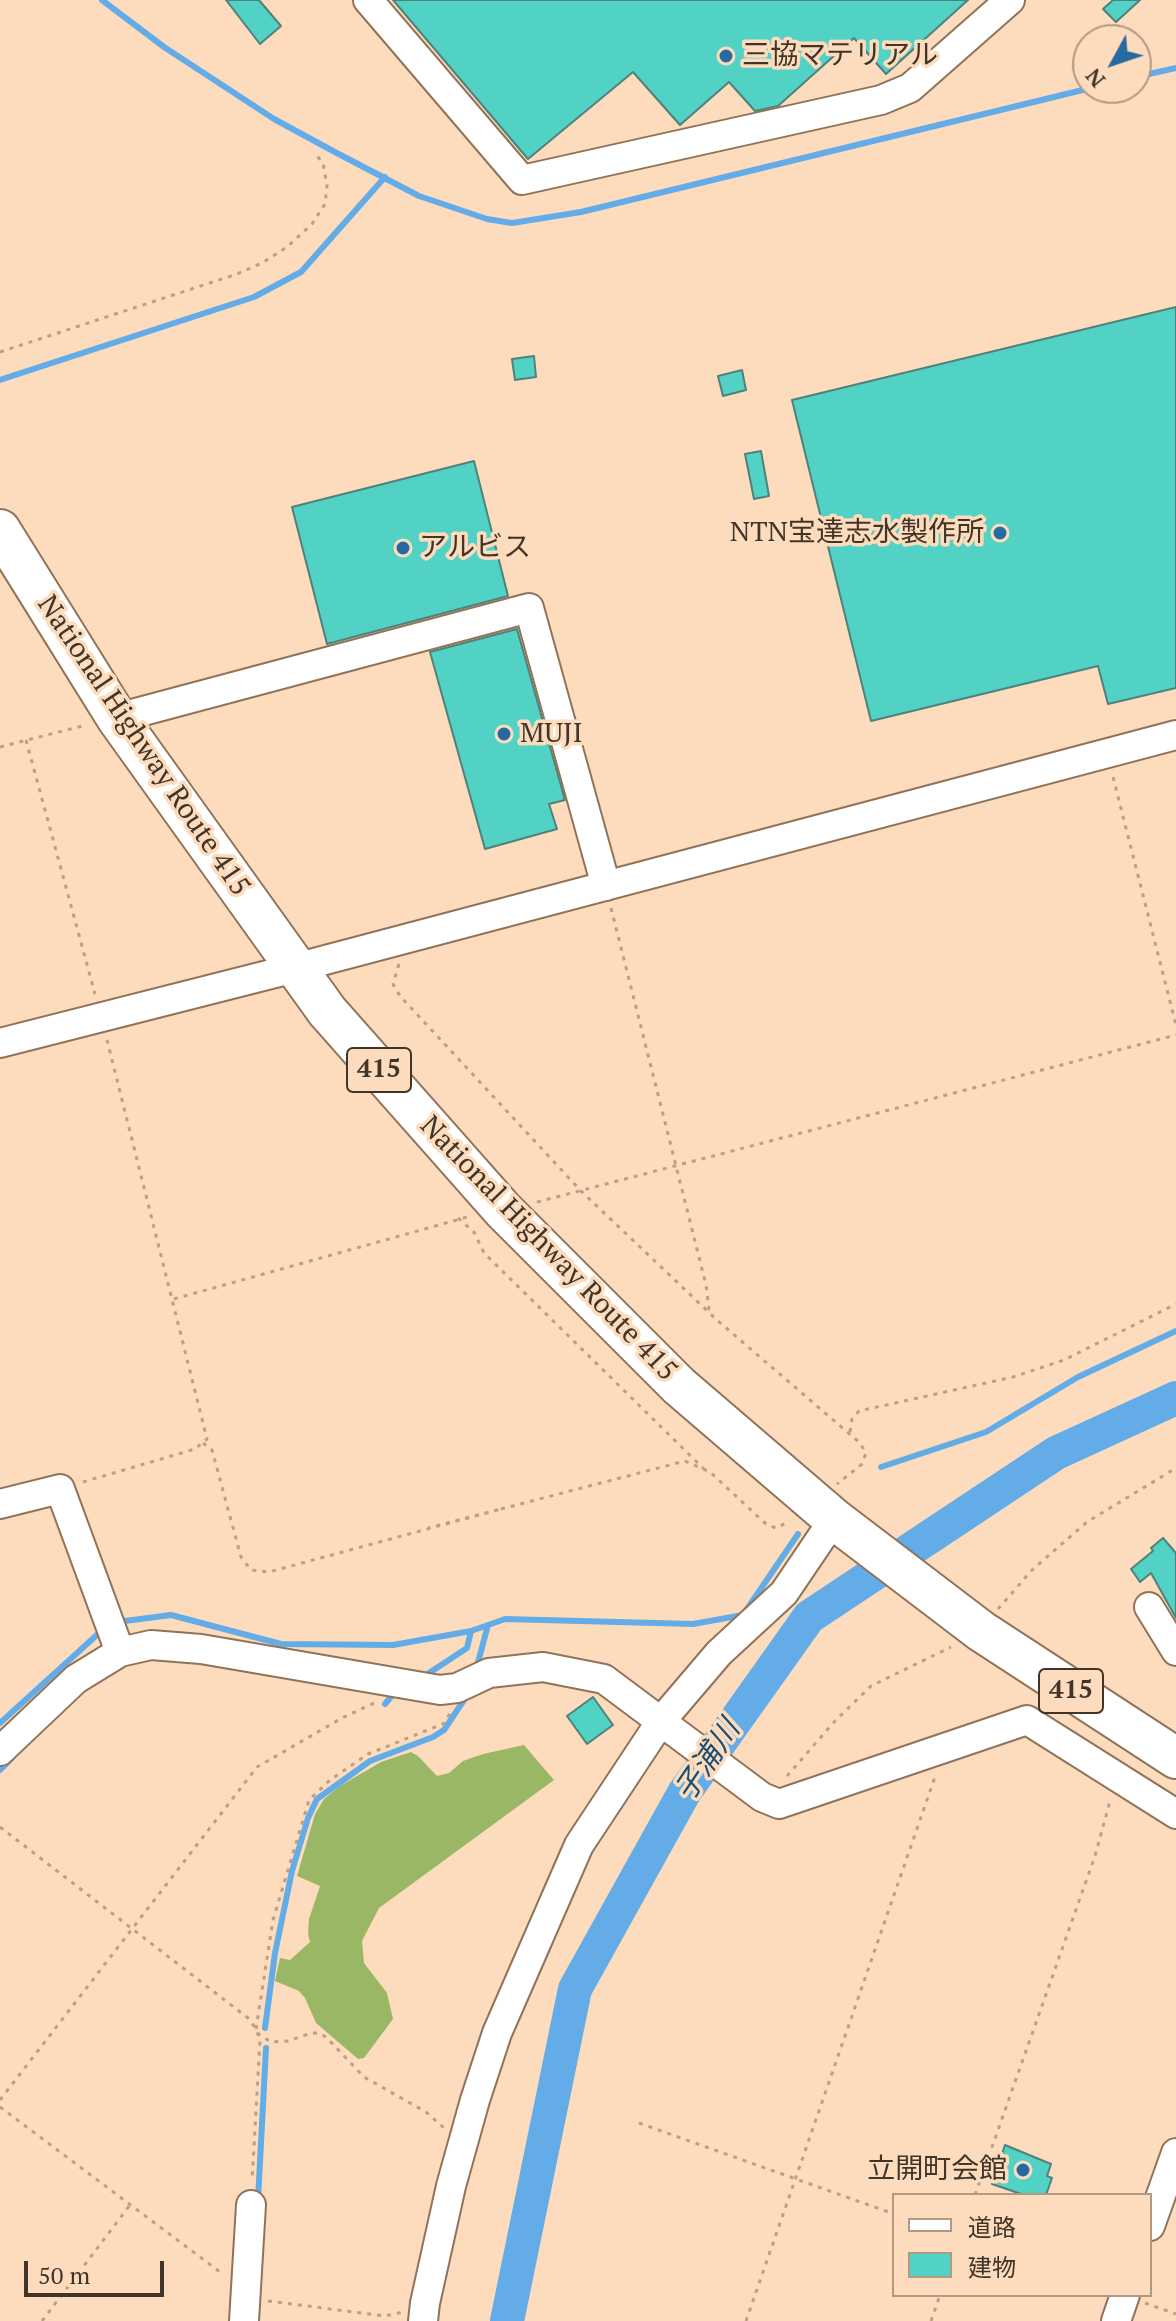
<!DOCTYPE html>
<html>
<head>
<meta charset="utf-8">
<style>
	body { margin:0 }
	#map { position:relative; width:1176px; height:2321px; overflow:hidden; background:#fddcbe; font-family:"PT Serif","Noto Sans JP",serif }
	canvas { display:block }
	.legend { position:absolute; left:892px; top:2193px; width:260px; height:104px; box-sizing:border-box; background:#fddcbe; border:2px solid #b29982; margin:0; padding:10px 14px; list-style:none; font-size:24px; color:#413529 }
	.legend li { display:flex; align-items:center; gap:16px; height:40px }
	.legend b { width:40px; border:2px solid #b29982 }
	.north { position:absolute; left:1072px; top:24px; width:80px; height:80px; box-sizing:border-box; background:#fddcbe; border:2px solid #b29982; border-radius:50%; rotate:230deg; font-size:22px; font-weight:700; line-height:32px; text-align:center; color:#413529 }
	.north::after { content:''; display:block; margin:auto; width:28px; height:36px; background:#256b9f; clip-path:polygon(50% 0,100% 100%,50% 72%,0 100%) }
	.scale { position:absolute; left:24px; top:2261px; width:140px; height:36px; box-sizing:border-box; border:4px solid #413529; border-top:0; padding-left:10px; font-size:24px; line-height:28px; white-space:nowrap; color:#413529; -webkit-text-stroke:6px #fddcbe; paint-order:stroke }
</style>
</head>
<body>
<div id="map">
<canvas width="1176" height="2321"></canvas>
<ul class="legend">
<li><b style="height:10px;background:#fff"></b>道路</li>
<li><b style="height:22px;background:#51d2c4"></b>建物</li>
</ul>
<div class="north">N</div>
<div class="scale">50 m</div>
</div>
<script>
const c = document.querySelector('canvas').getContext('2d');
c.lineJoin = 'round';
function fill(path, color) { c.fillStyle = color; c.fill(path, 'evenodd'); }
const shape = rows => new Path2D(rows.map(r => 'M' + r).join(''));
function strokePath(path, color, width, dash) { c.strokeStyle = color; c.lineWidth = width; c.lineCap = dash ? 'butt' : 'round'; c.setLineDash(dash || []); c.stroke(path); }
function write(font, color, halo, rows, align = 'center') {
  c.font = font + ' "PT Serif","Noto Sans JP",serif'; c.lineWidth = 7; c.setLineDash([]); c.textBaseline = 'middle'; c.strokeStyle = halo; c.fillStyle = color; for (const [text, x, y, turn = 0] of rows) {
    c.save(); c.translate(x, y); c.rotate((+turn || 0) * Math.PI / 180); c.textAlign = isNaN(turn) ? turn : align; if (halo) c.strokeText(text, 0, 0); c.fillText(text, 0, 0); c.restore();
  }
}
const forest = shape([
	[524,1745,554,1780,379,1908,362,1941,364,1963,387,1993,393,2019,364,2058,358,2059,316,2023,305,1998,299,1991,275,1981,280,1958,290,1960,310,1942,308,1934,309,1919,320,1886,297,1876,315,1814,324,1799,340,1786,381,1762,411,1752,418,1756,437,1776,449,1773,463,1761,483,1754]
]);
const stream = shape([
	[102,0,164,47,274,119,333,151,419,196,487,219,512,223,581,212,1091,88],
	[1136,77,1176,68],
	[0,380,254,297,301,272,385,177],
	[881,1467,986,1432,1078,1377,1176,1331],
	[125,1621,171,1615,281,1644,393,1645,471,1631,505,1619,693,1624,743,1615,798,1534],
	[477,1666,488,1625],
	[429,1673,467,1648,471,1631],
	[385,1704,395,1692],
	[0,1723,99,1633],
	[0,1770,12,1758],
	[265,2028,275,1953,292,1871,308,1818,317,1799,370,1761,433,1737,444,1730,464,1700],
	[258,2200,266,2048]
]);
const river = shape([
	[507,2321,575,1989,684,1793,809,1617,1056,1453,1176,1398]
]);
const building = shape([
	[226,0,259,0,281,26,260,44,226,0],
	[393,0,968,0,886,74,854,38,778,106,755,111,729,82,680,125,633,72,528,159,393,0],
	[1113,0,1140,0,1116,22,1103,9,1113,0],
	[1176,307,1176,688,1108,704,1098,666,871,721,792,400,1176,307],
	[534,356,536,377,515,380,512,359,534,356],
	[742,370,746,390,723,396,718,376,742,370],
	[761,451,769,496,754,499,745,454,761,451],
	[474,461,508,596,327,644,292,507,474,461],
	[517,629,565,800,549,804,557,829,485,849,430,652,517,629],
	[1163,1538,1176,1553,1176,1618,1151,1573,1140,1582,1131,1569,1153,1551,1151,1548,1163,1538],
	[593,1697,613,1725,587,1744,567,1716,593,1697],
	[1005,2145,1051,2164,1047,2176,1052,2178,1046,2195,1024,2195,992,2184,1005,2145]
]);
const path = shape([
	[0,352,237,274,262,263,287,247,312,224,325,204,327,186,323,163,317,156],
	[26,740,95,994],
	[0,747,86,725],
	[1113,777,1176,1025],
	[611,908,706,1285,709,1309,713,1315],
	[399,964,393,984,400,996,581,1191,718,1321,860,1443,866,1453,862,1464,837,1484],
	[537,1202,1176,1035],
	[458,1218,474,1232,484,1253,705,1470],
	[174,1299,471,1216],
	[850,1432,852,1419,859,1411,1013,1377,1064,1360,1176,1304],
	[203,1443,212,1450,241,1557,251,1570,269,1572,501,1509,428,1528],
	[83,1482,195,1449,207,1439,107,1040],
	[501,1509,685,1461,710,1472,766,1524,776,1528,790,1521],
	[998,1609,1032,1570,1087,1522,1176,1468],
	[787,1776,835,1721,871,1686,951,1647],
	[0,1827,248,2018,256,2029,260,2040,252,2181],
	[256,2029,273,1920,309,1800,330,1780,368,1754,445,1723,450,1713],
	[257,2033,271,2042,288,2041,311,2033,319,2033,326,2037,364,2077,426,2112,444,2128],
	[0,2100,257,1767,342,1718,374,1703],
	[0,2107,224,2275],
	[639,2123,894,2214],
	[975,2195,1095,1856,1110,1801],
	[268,2301,385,2316,403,2312],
	[1145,2303,1176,2314],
	[42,2321,130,2205],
	[746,2321,936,1774],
	[931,2321,940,2295]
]);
const minor = shape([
	[368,0,522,180,881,100,910,88,1010,0],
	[117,718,529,608,606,886],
	[0,1043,295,968,1176,735],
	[0,1504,60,1489,120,1652],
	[1149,1607,1176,1651],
	[0,1751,76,1679,120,1652,151,1645,201,1649,440,1690,457,1688,489,1673,543,1667,604,1679,762,1797,779,1804,1027,1720,1176,1814],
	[1150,2226,1176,2153],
	[244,2321,251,2205],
	[423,2321,425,2303,451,2186,475,2100,497,2033,579,1845,661,1721,719,1653,784,1593,834,1519],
	[1116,2321,1125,2295]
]);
const highway = shape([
	[0,530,117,718,327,1011,503,1210,679,1386,834,1519,981,1631,1176,1758]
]);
const markers = [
	[726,56,8,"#256b9f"],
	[1000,533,8,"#256b9f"],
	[403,548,8,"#256b9f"],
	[504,734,8,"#256b9f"],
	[1023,2170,8,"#256b9f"]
];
const shields = [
	[379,1070,64],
	[1071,1691,64]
];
const shieldNames = [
	["415",379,1070],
	["415",1071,1691]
];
const poiNames = [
	["三協マテリアル",742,56],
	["NTN宝達志水製作所",984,533,"right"],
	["アルビス",419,548],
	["MUJI",520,734],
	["立開町会館",1007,2170,"right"]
];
const streetNames = [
	["National Highway Route 415",143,746,56],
	["National Highway Route 415",548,1249,46]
];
const waterNames = [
	["子浦川",708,1761,-56]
];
fill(forest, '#9ab765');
strokePath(stream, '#64ace8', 6);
strokePath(river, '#64ace8', 34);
fill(building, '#51d2c4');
strokePath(building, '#50817b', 2);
strokePath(minor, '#907358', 32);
strokePath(highway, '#907358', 44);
strokePath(path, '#b9a088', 3, [4, 6]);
strokePath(minor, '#fff', 28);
strokePath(highway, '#fff', 40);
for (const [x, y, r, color] of markers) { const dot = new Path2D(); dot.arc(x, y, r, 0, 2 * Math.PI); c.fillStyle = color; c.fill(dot); strokePath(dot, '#fddcbe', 3); }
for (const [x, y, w] of shields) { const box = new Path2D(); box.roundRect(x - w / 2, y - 22, w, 44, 6); c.fillStyle = '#fddcbe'; c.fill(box); strokePath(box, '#413529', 2); }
write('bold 26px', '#413529', null, shieldNames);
write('28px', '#413529', '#fddcbe', poiNames, 'left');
write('28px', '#413529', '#fddcbe', streetNames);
write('italic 30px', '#194e76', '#fddcbe', waterNames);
</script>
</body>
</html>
